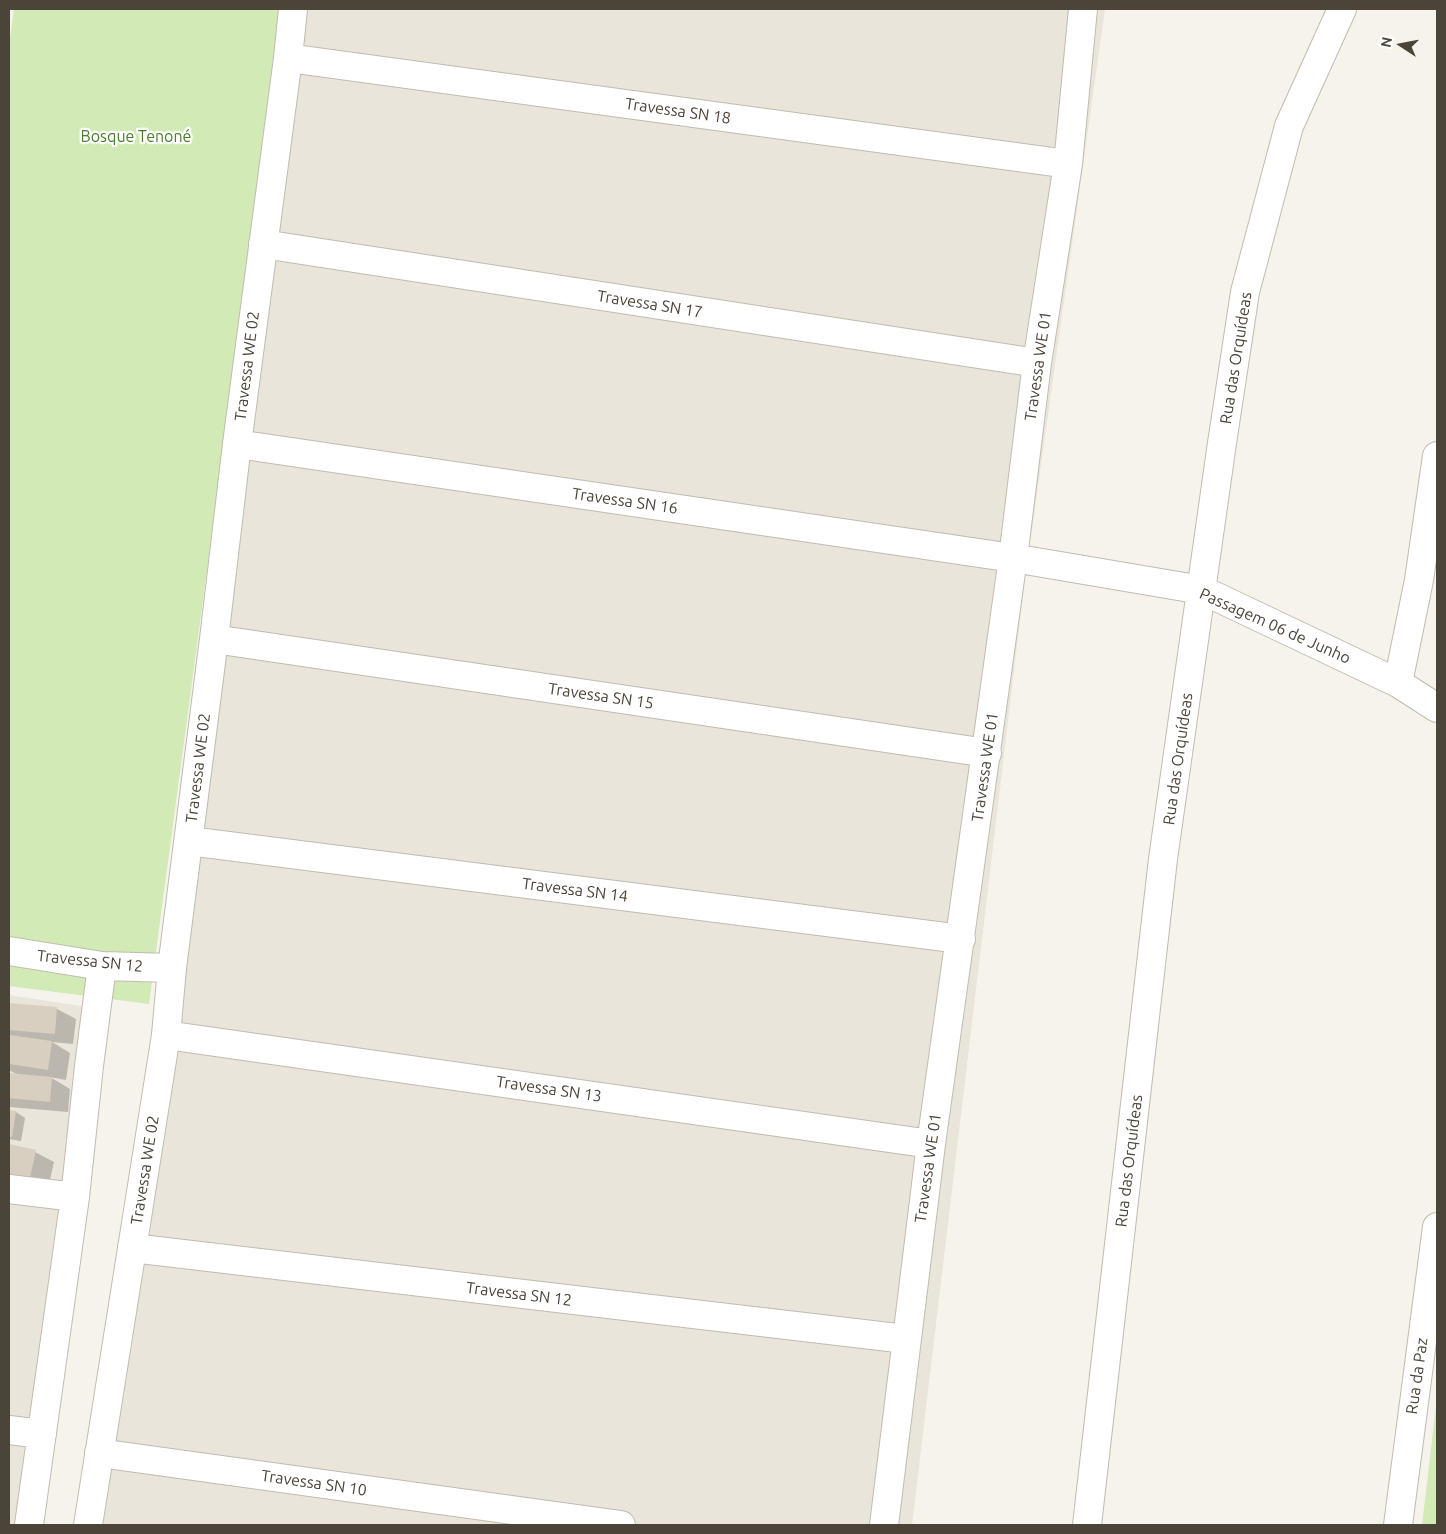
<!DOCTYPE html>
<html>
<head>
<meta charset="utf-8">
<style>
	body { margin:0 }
	#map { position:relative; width:1446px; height:1534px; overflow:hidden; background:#f6f3ec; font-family:Ubuntu,sans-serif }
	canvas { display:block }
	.frame { position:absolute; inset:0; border:10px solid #4b4439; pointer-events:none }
	.north { position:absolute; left:1376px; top:20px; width:50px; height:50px; -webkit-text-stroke:4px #fff; paint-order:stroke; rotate:281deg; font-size:14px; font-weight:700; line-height:20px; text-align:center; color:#4b4439 }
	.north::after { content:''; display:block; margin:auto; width:18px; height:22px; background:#4b4439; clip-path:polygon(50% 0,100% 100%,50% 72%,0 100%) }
</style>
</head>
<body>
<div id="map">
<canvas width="1446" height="1534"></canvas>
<div class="frame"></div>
<div class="north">N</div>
</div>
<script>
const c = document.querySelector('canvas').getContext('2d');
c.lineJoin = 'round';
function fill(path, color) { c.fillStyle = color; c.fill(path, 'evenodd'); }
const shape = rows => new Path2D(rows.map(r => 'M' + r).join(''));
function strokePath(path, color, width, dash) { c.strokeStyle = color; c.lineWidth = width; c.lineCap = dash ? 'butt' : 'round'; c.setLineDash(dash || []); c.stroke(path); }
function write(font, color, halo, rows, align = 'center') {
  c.font = font + ' Ubuntu,sans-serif'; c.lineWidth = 4.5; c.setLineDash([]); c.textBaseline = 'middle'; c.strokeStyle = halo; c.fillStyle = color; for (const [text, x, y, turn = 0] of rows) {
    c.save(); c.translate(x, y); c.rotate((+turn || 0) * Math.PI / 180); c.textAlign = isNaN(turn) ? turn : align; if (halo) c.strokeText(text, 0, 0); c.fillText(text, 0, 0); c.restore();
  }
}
const residential = shape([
	[287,9,1105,9,1025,579,912,1525,93,1525],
	[9,995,106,1010,37,1525,9,1525]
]);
const green = shape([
	[14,9,282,9,149,1004,9,986,9,46],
	[1437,1398,1437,1525,1422,1525]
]);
const shadow = shape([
	[9,1004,57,1009,76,1019,73,1044,52,1042,70,1053,66,1080,50,1077,70,1089,68,1112,9,1107,9,1074,18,1075,9,1070,9,1036,13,1037,9,1034],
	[9,1111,16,1112,25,1118,21,1141,9,1139],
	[9,1146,35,1152,54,1162,46,1197,9,1188]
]);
const building = shape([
	[9,1003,57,1007,55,1034,9,1030],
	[9,1035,52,1041,48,1070,9,1064],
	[9,1073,52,1077,50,1102,9,1098],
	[9,1110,16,1111,12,1137,9,1137],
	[9,1144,36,1150,28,1187,9,1183]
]);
const minor = shape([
	[288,58,1068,164],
	[263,244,1037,363],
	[237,444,1013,558,1202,590,1398,683,1437,708],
	[214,639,987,753],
	[1398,683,1419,580,1437,456],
	[189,841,961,939],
	[9,951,102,966,172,968,214,639,237,444,288,58,293,9],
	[166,1035,931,1144],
	[9,1189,75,1197],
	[132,1248,906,1339],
	[9,1430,42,1434],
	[99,1453,621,1525],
	[29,1525,75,1197,89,1066,102,966],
	[884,1525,931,1144,1013,558,1037,363,1068,164,1083,9],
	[1087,1525,1163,859,1222,443,1245,292,1289,126,1342,9],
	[1398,1525,1437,1227]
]);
const tertiary = shape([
	[88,1525,166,1035,172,968]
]);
const streetNames = [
	["Travessa SN 18",678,111,8],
	["Travessa SN 17",650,304,9],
	["Rua das Orquídeas",1236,358,-81],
	["Travessa WE 02",247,366,-83],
	["Travessa WE 01",1038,366,-82],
	["Travessa SN 16",625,501,8],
	["Passagem 06 de Junho",1275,626,24],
	["Travessa SN 15",601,696,8],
	["Rua das Orquídeas",1178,759,-82],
	["Travessa WE 01",985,767,-82],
	["Travessa WE 02",198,768,-83],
	["Travessa SN 14",575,890,7],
	["Travessa SN 12",90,961,6],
	["Travessa SN 13",549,1089,8],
	["Rua das Orquídeas",1129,1161,-83],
	["Travessa WE 01",928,1168,-82],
	["Travessa WE 02",145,1170,-81],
	["Travessa SN 12",519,1294,7],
	["Rua da Paz",1417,1376,-82],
	["Travessa SN 10",314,1483,8]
];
const parkNames = [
	["Bosque Tenoné",136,137]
];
fill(residential, '#eae5da');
fill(green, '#d2eab5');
fill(shadow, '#0003');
fill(building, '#d8cfc1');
strokePath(minor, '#c2bbae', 30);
strokePath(tertiary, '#c2bbae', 30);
strokePath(minor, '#fff', 28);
strokePath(tertiary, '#fff', 28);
write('16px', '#4b4439', '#fff', streetNames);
write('16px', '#4a7f2a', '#fff', parkNames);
</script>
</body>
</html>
